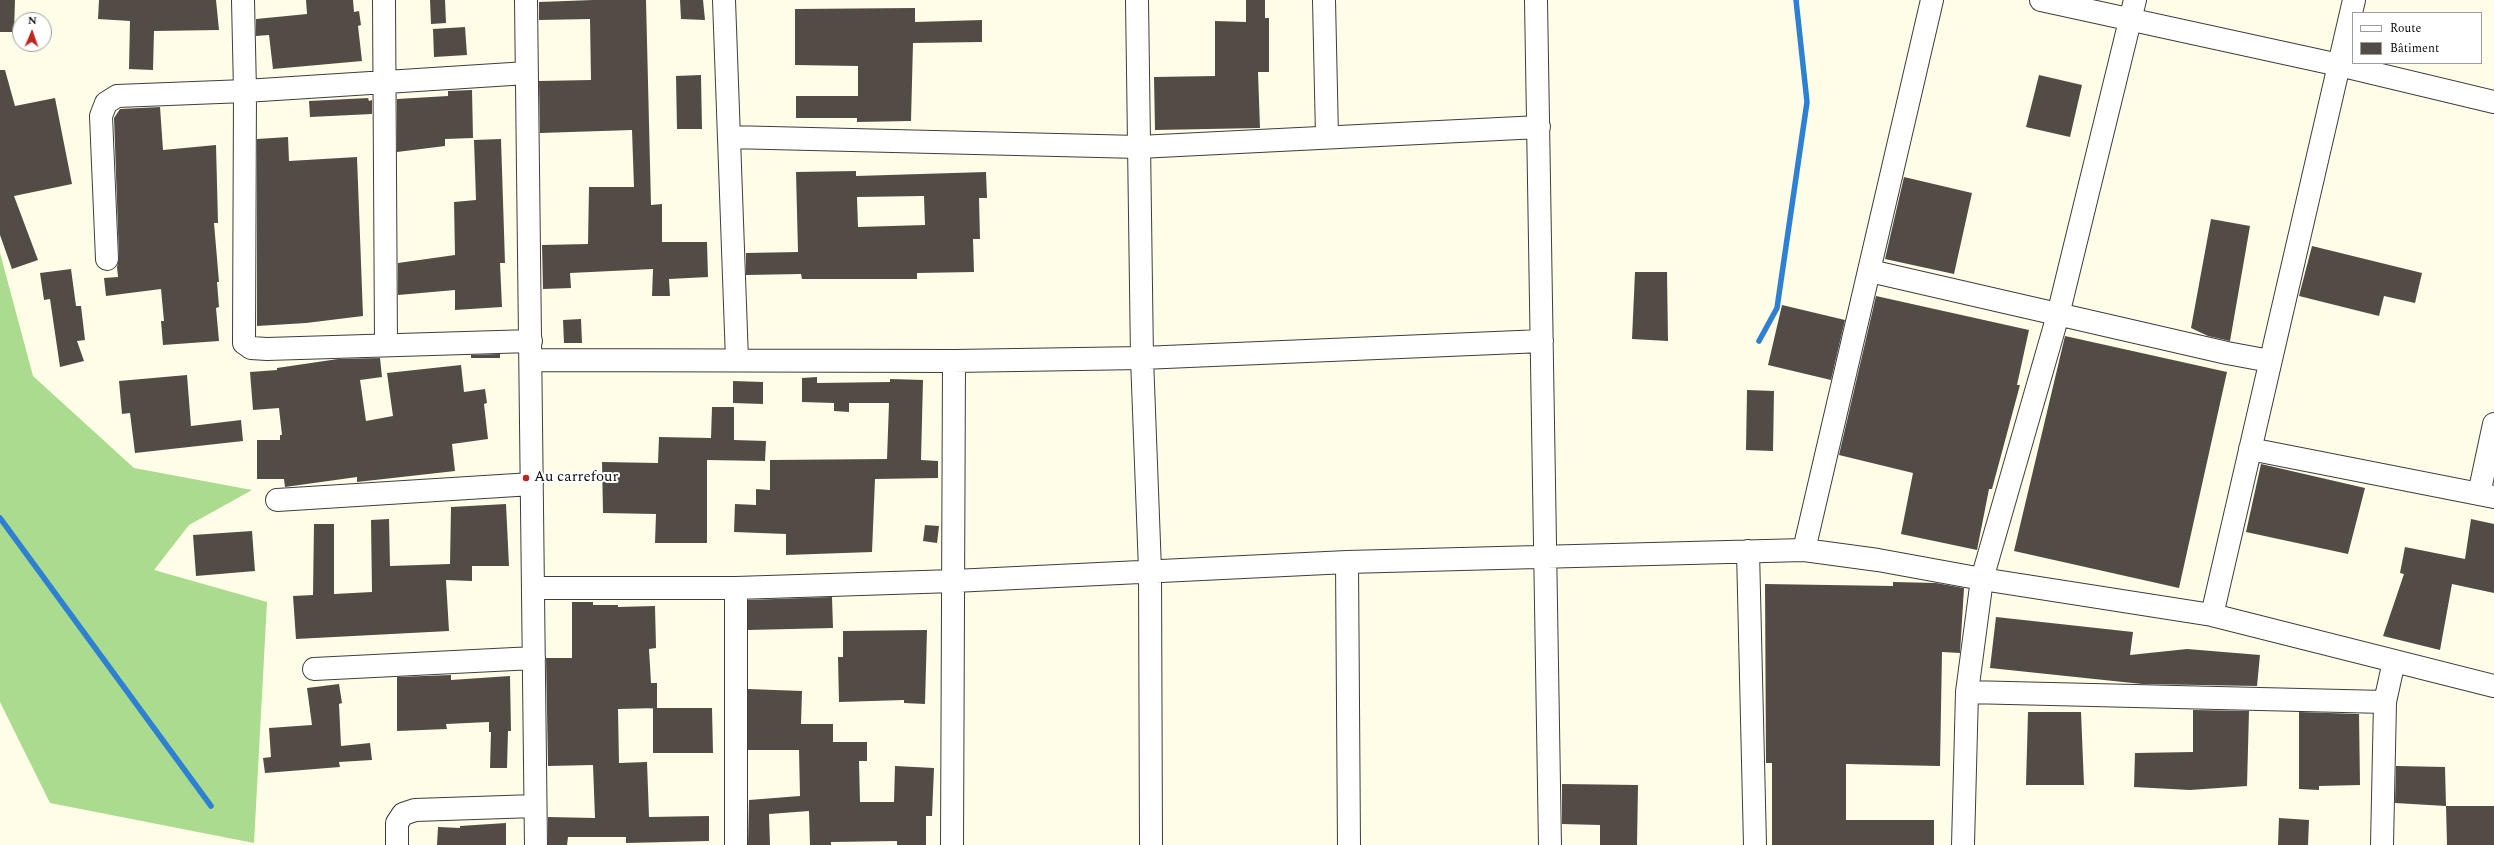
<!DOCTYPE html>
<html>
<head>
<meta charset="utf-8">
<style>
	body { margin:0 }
	#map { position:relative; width:2494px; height:845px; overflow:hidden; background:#fffde7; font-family:Spectral,serif }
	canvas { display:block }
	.legend { position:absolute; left:2352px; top:12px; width:130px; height:52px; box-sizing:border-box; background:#fff; border:1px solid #9d9d9d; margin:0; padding:5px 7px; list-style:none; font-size:12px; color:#0a0a0a }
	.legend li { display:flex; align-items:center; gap:8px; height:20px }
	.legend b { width:20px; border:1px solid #9d9d9d }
	.north { position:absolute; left:12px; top:12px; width:40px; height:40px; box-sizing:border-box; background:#fff; border:1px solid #9d9d9d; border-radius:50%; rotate:2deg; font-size:11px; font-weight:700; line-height:16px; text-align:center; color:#0a0a0a }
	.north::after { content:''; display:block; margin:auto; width:14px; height:18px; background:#be261e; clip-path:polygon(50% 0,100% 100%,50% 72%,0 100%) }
</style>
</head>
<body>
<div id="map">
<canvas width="2494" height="845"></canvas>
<ul class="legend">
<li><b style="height:5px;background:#fff"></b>Route</li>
<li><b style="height:11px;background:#534c46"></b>Bâtiment</li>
</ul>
<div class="north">N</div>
</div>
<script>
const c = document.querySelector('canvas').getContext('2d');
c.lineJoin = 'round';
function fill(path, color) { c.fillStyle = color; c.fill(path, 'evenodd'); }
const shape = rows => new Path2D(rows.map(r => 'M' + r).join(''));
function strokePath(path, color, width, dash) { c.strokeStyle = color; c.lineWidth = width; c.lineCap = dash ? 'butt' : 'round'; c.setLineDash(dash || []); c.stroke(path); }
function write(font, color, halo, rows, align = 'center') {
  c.font = font + ' Spectral,serif'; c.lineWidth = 4; c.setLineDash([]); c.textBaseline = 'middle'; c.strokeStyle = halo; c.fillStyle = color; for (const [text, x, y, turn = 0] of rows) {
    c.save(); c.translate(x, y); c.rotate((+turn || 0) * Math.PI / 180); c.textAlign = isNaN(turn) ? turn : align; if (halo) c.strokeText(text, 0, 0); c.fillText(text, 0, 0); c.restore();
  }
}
const forest = shape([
	[0,253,33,376,134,468,252,490,189,525,154,570,267,602,254,843,50,803,0,702]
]);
const stream = shape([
	[1759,341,1777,308,1807,102,1796,0],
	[0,518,211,806]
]);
const building = shape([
	[0,0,15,0,14,32,0,32],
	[99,0,216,0,219,30,154,31,153,70,129,69,130,21,98,19],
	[306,0,353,0,354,12,359,11,361,25,358,26,362,61,273,69,269,35,256,36,256,19,307,14],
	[430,0,445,0,446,23,431,24],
	[593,0,646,0,651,205,662,204,662,242,707,242,708,277,669,279,670,296,652,296,653,269,570,273,571,288,543,289,542,245,588,244,589,187,634,187,632,130,540,133,539,81,591,80,590,19,539,20,539,2],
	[680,0,703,0,705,20,681,19],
	[1246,0,1265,0,1265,18,1269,18,1269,72,1258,72,1260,128,1155,130,1154,77,1215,76,1215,21,1246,22],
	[915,8,915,22,982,20,982,42,913,43,911,121,857,122,857,118,796,118,796,96,858,96,858,66,795,65,795,9],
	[465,27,467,55,434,57,433,29],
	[0,70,5,70,15,106,55,98,72,184,14,196,38,260,12,269,0,235],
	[701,75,702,129,677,129,676,76],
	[2039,75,2082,85,2070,137,2026,127],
	[472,90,473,138,445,139,445,146,397,152,397,99,448,96,448,91],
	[368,98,369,101,372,100,372,114,310,117,309,101],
	[160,107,163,150,216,145,218,223,214,223,219,282,217,282,219,307,216,308,219,341,163,345,161,321,164,321,161,289,106,296,104,278,118,277,117,267,119,258,114,118,120,109],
	[288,137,289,161,357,157,363,316,306,323,257,326,257,139],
	[501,139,505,263,500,263,502,307,455,310,455,290,398,295,398,263,455,255,454,202,476,200,474,140],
	[856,171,856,176,986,172,987,198,979,198,980,239,973,239,974,272,917,273,917,279,802,279,801,274,746,275,746,253,798,252,796,172],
	[924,196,925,225,858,227,857,197],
	[1904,177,1972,193,1954,274,1885,259],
	[2211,219,2250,226,2230,341,2208,336,2191,328],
	[2312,246,2422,273,2415,303,2384,296,2379,316,2299,296],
	[71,269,76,306,81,306,85,340,77,341,84,361,60,367,50,299,44,300,40,273],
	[1635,272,1667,272,1668,341,1632,339],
	[1876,296,2029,330,2017,385,2020,385,1992,489,1989,489,1977,550,1901,534,1913,473,1839,455],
	[1782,305,1845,320,1831,380,1768,365],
	[581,319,582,343,564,343,563,320],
	[2065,336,2227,372,2179,588,2014,551],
	[500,354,500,358,471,358,471,355],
	[380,358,382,377,360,380,366,421,393,416,387,373,461,365,464,392,485,389,487,403,484,404,488,439,452,444,455,471,357,482,357,477,285,487,284,479,257,479,257,440,280,440,280,435,282,435,279,408,253,410,250,372,277,370,277,368,338,359],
	[187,375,191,426,241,420,243,441,135,453,130,413,122,414,119,381],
	[817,377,817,383,890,382,890,379,923,380,921,460,938,461,938,478,875,479,872,552,786,555,786,534,734,532,735,504,756,505,756,489,770,490,770,460,887,459,889,403,849,403,849,412,834,411,834,403,802,402,802,378],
	[733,381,763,382,763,404,733,403],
	[1747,390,1774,391,1773,451,1746,450],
	[712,407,734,407,734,440,766,441,765,461,707,460,707,543,655,543,656,514,603,513,602,462,658,463,659,437,711,438],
	[2261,464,2365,488,2348,554,2246,532],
	[506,504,509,566,472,566,472,581,446,580,449,631,296,639,293,596,313,595,314,524,334,524,334,594,372,592,371,520,389,519,390,566,450,564,451,507],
	[2471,519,2494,524,2494,593,2452,584,2440,650,2383,636,2404,574,2400,573,2405,547,2465,559],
	[925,525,939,526,937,543,923,541],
	[252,531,255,571,196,576,193,535],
	[1893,582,1936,583,1964,588,1960,653,1942,652,1940,766,1846,764,1846,820,1934,820,1934,845,1772,845,1772,763,1766,763,1765,584,1893,586],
	[832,597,833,628,748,630,748,600],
	[572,602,593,602,593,605,618,605,618,607,655,606,656,648,649,649,651,683,657,683,657,708,618,709,619,763,647,762,649,817,709,816,709,841,626,843,626,837,568,837,567,845,548,845,548,817,595,818,593,765,548,766,546,658,572,658],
	[1996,617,2133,632,2130,655,2187,649,2260,655,2257,686,2142,684,1990,668],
	[927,630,925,704,904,703,904,700,839,702,838,657,843,657,843,631],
	[451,675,451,680,510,676,511,731,508,731,507,768,490,768,491,732,489,732,489,722,446,724,447,729,397,731,397,677],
	[339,684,342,703,339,704,341,746,370,743,372,760,339,762,340,767,265,773,263,758,271,757,269,728,312,725,307,688],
	[748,689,802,691,801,724,833,724,833,742,867,742,867,761,859,761,860,802,894,802,895,766,934,768,932,816,926,816,926,845,897,845,897,841,831,842,831,845,810,845,809,811,769,814,770,845,748,845,749,800,800,796,799,750,748,750],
	[653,708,712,708,713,753,653,753],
	[2193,710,2249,711,2247,786,2190,790,2134,787,2135,753,2193,752],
	[2028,712,2081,712,2084,785,2026,785],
	[2299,712,2359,714,2360,785,2319,786,2319,790,2299,789],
	[2396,766,2445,767,2446,806,2395,803],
	[1562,784,1638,785,1637,845,1600,845,1600,825,1562,824],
	[2446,806,2494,806,2494,845,2447,845],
	[2279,818,2309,820,2308,845,2278,845],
	[506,823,506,845,437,845,438,827,460,828,460,826]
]);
const minor = shape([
	[243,0,245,91,244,343,251,348,267,349,531,341],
	[384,0,386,344],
	[526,0,536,845],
	[724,0,737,360],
	[1137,0,1142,358,1150,570,1151,845],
	[1324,0,1327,136],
	[1536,0,1550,845],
	[2041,0,2339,65,2494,102],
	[729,137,1139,147,1539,127],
	[107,259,101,116,106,103,117,96,245,91,527,73],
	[1870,271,2227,353,2270,361],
	[531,360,954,361,1142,358,1542,341],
	[2250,449,2494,497],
	[2479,494,2494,424],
	[277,500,532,484],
	[1804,550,1932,0],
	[1748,551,1755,845],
	[1347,562,1349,845],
	[533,588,736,588,954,581,1347,562,1804,550,1878,560,1982,579,2212,615,2494,686],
	[2212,615,2354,0],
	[314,669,534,658],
	[1967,692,2385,702],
	[397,845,397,823,403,814,415,810,535,806],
	[736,845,736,588],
	[952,845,954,361],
	[1963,845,1967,692,1982,579,2058,315,2135,0],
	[2382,845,2385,702,2394,661]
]);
const markers = [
	[526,478,4,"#be261e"]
];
const poiNames = [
	["Au carrefour",534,478]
];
fill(forest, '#aadb8f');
strokePath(stream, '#2e81d2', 5.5);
fill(building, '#534c46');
strokePath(minor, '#3d3d3d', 24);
strokePath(minor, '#fff', 22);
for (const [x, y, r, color] of markers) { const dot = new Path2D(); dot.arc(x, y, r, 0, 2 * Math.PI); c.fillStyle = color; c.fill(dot); strokePath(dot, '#fff', 1.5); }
write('15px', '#0a0a0a', '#fff', poiNames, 'left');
</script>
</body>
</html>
